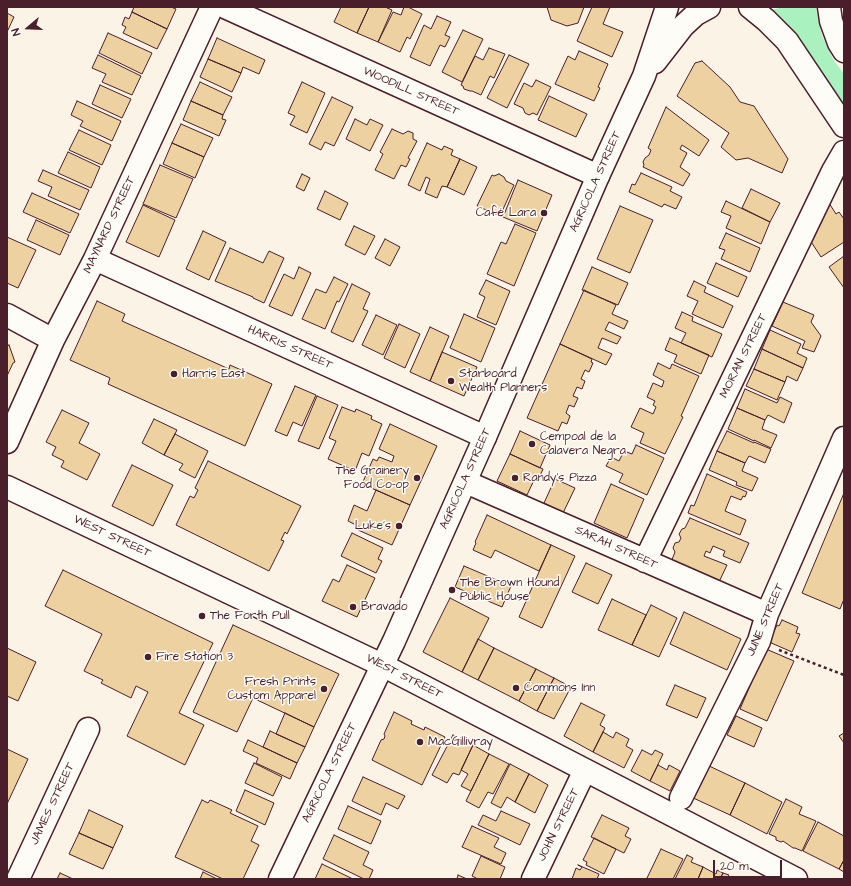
<!DOCTYPE html>
<html>
<head>
<meta charset="utf-8">
<style>
	body { margin:0 }
	#map { position:relative; width:851px; height:886px; overflow:hidden; background:#faf3e6; font-family:"Architects Daughter",sans-serif }
	canvas { display:block }
	.frame { position:absolute; inset:0; border:8px solid #4a1f2b; pointer-events:none }
	.north { position:absolute; left:8px; top:8px; width:40px; height:40px; -webkit-text-stroke:3px #fdfcf7; paint-order:stroke; rotate:251deg; font-size:11px; font-weight:700; line-height:16px; text-align:center; color:#4a1f2b }
	.north::after { content:''; display:block; margin:auto; width:14px; height:18px; background:#4a1f2b; clip-path:polygon(50% 0,100% 100%,50% 72%,0 100%) }
	.scale { position:absolute; left:713px; top:860px; width:69px; height:18px; box-sizing:border-box; border:2px solid #4a1f2b; border-top:0; padding-left:5px; font-size:12px; line-height:14px; white-space:nowrap; color:#4a1f2b; -webkit-text-stroke:3px #fdfcf7; paint-order:stroke }
</style>
</head>
<body>
<div id="map">
<canvas width="851" height="886"></canvas>
<div class="frame"></div>
<div class="north">N</div>
<div class="scale">20 m</div>
</div>
<script>
const c = document.querySelector('canvas').getContext('2d');
c.lineJoin = 'round';
function fill(path, color) { c.fillStyle = color; c.fill(path, 'evenodd'); }
const shape = rows => new Path2D(rows.map(r => 'M' + r).join(''));
function strokePath(path, color, width, dash) { c.strokeStyle = color; c.lineWidth = width; c.lineCap = dash ? 'butt' : 'round'; c.setLineDash(dash || []); c.stroke(path); }
function write(font, color, halo, rows, align = 'center') {
  c.font = font + ' "Architects Daughter",sans-serif'; c.lineWidth = 3; c.setLineDash([]); c.textBaseline = 'middle'; c.strokeStyle = halo; c.fillStyle = color; for (const [text, x, y, turn = 0] of rows) {
    c.save(); c.translate(x, y); c.rotate((+turn || 0) * Math.PI / 180); c.textAlign = isNaN(turn) ? turn : align; if (halo) c.strokeText(text, 0, 0); c.fillText(text, 0, 0); c.restore();
  }
}
const green = shape([
	[783,7,816,7,817,15,822,36,833,59,844,74,844,109,794,34,772,10]
]);
const building = shape([
	[134,7,171,7,176,9,167,29,132,12,134,7],
	[341,7,369,7,357,33,334,22,341,7],
	[369,7,385,7,392,10,378,42,357,33,369,7],
	[404,7,408,7,422,14,410,39,407,37,400,52,378,42,393,12,401,15,404,7],
	[547,7,584,7,578,23,567,26,551,20,547,7],
	[592,7,610,7,603,24,623,32,612,57,577,41,592,7],
	[132,12,167,29,157,49,123,33,126,27,122,25,125,17,129,19,132,12],
	[7,13,14,17,7,32,7,13],
	[437,16,451,22,445,35,450,37,445,47,440,45,430,66,410,57,424,25,431,29,437,16],
	[463,30,483,39,462,82,442,72,463,30],
	[108,33,152,53,142,74,99,53,108,33],
	[217,38,265,60,259,74,243,67,241,73,208,59,217,38],
	[489,48,505,54,494,78,490,76,481,95,472,91,470,91,464,89,463,86,461,85,475,56,483,60,489,48],
	[579,51,608,64,598,87,600,88,594,101,555,84,568,56,575,60,579,51],
	[98,55,141,76,132,95,102,82,106,74,92,68,98,55],
	[509,55,529,64,507,108,487,98,509,55],
	[208,59,241,73,232,92,200,77,208,59],
	[702,61,730,87,740,102,754,106,788,159,782,173,748,158,736,160,721,147,729,133,677,96,695,63,702,61],
	[536,80,551,87,537,115,533,113,529,115,525,113,523,108,514,104,524,83,532,87,536,80],
	[200,82,232,97,223,115,191,101,200,82],
	[302,82,325,93,307,133,290,125,295,116,288,113,302,82],
	[100,85,131,99,122,118,92,104,100,85],
	[549,96,587,114,576,137,538,120,549,96],
	[332,97,353,107,334,146,325,142,321,150,309,144,332,97],
	[77,101,121,121,112,141,80,126,83,121,71,115,77,101],
	[191,101,223,115,222,119,226,120,219,136,183,120,191,101],
	[666,107,709,140,699,156,682,145,680,149,687,153,680,167,690,174,683,186,643,167,644,165,643,162,645,158,649,155,651,150,648,148,666,107],
	[355,119,367,125,370,119,383,125,370,151,346,139,355,119],
	[181,124,213,138,204,157,172,143,181,124],
	[392,129,403,134,408,131,413,133,413,139,417,141,408,158,410,159,406,167,401,165,394,179,375,170,383,154,380,152,392,129],
	[79,130,111,145,102,165,69,150,79,130],
	[172,143,204,157,195,178,163,164,172,143],
	[427,143,442,150,444,146,453,150,451,155,460,159,447,187,442,186,437,198,425,193,430,179,426,177,420,191,408,185,427,143],
	[68,152,100,167,91,188,58,173,68,152],
	[460,159,477,167,464,195,447,187,460,159],
	[160,165,193,179,176,218,143,204,160,165],
	[43,170,89,190,80,210,48,196,52,187,38,181,43,170],
	[641,173,672,187,670,191,682,197,676,209,664,204,662,207,629,192,632,184,635,185,641,173],
	[302,174,310,178,304,191,296,187,302,174],
	[499,174,504,177,506,181,514,185,500,216,477,206,492,175,494,176,499,174],
	[518,180,552,195,537,231,503,217,518,180],
	[751,189,780,203,770,222,742,208,751,189],
	[325,191,348,203,340,220,317,209,325,191],
	[32,193,79,214,70,233,23,212,32,193],
	[726,201,770,222,761,244,726,228,731,216,721,212,726,201],
	[829,203,836,214,839,212,844,219,844,242,821,257,806,234,829,203],
	[143,205,175,220,159,257,126,242,143,205],
	[620,206,653,220,630,273,597,259,620,206],
	[36,220,69,235,60,255,27,240,36,220],
	[515,224,536,233,514,286,487,274,501,242,506,244,515,224],
	[354,226,375,236,365,255,345,245,354,226],
	[203,231,226,242,209,280,186,269,203,231],
	[726,233,760,248,750,272,721,259,725,250,719,248,726,233],
	[7,237,36,250,18,288,7,283,7,237],
	[385,239,400,247,390,266,375,258,385,239],
	[230,248,263,263,269,251,284,258,264,303,253,298,253,297,215,281,230,248],
	[844,256,844,288,829,267,844,256],
	[716,263,747,277,738,297,707,283,716,263],
	[299,267,311,273,292,316,269,306,284,274,294,279,299,267],
	[592,267,628,283,618,305,582,290,592,267],
	[334,277,348,284,339,302,337,301,325,329,302,319,316,289,326,293,334,277],
	[486,280,510,291,496,325,477,317,485,297,479,294,486,280],
	[694,281,706,287,704,292,733,306,723,328,692,314,698,301,687,296,694,281],
	[352,284,370,293,363,309,368,311,353,342,331,332,352,284],
	[584,290,616,305,612,314,628,321,624,329,609,322,605,330,621,337,617,344,602,338,598,348,612,354,606,365,560,344,584,290],
	[97,301,125,314,122,321,229,369,230,365,272,384,245,446,108,384,110,378,70,360,97,301],
	[783,302,814,315,811,322,821,336,814,352,802,348,805,341,772,326,783,302],
	[682,312,693,317,692,321,722,334,712,357,681,343,686,333,675,328,682,312],
	[464,314,495,328,481,362,450,348,464,314],
	[376,315,397,325,383,355,362,345,376,315],
	[399,324,420,334,405,368,384,358,399,324],
	[430,327,449,336,430,381,410,372,430,327],
	[770,330,801,344,797,353,807,358,803,368,762,349,770,330],
	[670,338,709,355,701,374,674,362,677,355,665,350,670,338],
	[560,344,592,359,591,362,593,363,589,372,585,370,581,379,585,381,582,389,577,387,573,396,578,398,574,407,569,405,566,413,570,416,567,424,562,422,558,431,527,418,560,344],
	[9,345,15,362,13,363,7,376,7,346,9,345],
	[762,349,803,368,797,381,787,376,785,382,754,369,762,349],
	[442,352,477,367,464,396,430,381,442,352],
	[658,363,670,369,672,364,699,376,681,416,683,417,665,454,640,443,644,433,631,427,640,408,653,414,656,407,653,405,655,401,647,397,653,383,662,387,664,381,653,375,658,363],
	[754,369,785,382,777,400,746,386,754,369],
	[295,386,316,395,302,426,293,422,287,436,275,431,295,386],
	[745,389,777,403,780,397,792,403,784,423,768,415,765,420,737,408,745,389],
	[317,396,338,405,319,449,298,441,317,396],
	[342,407,355,412,356,409,372,416,371,419,382,424,369,456,362,453,355,471,328,459,336,441,329,438,342,407],
	[737,408,765,420,762,429,777,435,771,448,754,440,754,441,728,429,737,408],
	[62,410,89,423,79,443,100,454,87,480,61,467,64,461,52,455,56,447,46,442,62,410],
	[154,419,177,430,164,455,142,443,154,419],
	[390,424,437,446,410,505,362,484,373,459,377,461,379,457,392,462,394,456,379,449,390,424],
	[520,431,550,445,540,468,510,454,520,431],
	[727,431,754,443,754,442,771,449,765,463,749,456,745,463,717,451,727,431],
	[175,434,208,451,195,478,179,470,183,464,164,455,175,434],
	[636,445,664,458,647,495,619,482,623,474,606,466,611,457,619,461,624,451,632,454,636,445],
	[717,451,745,463,742,471,758,478,752,491,736,485,737,482,709,470,717,451],
	[510,454,543,469,539,478,536,476,527,495,497,481,510,454],
	[208,461,301,506,287,534,285,532,281,540,284,541,269,571,176,525,190,496,194,498,198,490,195,488,208,461],
	[132,465,173,485,153,526,112,506,132,465],
	[707,474,747,492,745,497,743,496,741,500,731,496,725,511,746,520,740,535,688,513,691,505,694,506,707,474],
	[555,479,575,488,563,513,544,503,555,479],
	[611,484,644,499,627,538,594,523,611,484],
	[376,490,410,505,392,545,358,530,360,527,348,521,354,505,367,511,376,490],
	[844,493,844,599,840,609,802,593,844,493],
	[487,515,551,545,539,571,495,550,491,558,473,550,476,543,475,542,487,515],
	[690,518,749,543,740,563,723,556,725,551,713,546,710,553,706,551,704,556,727,565,719,582,671,562,675,552,673,548,675,543,679,542,681,538,679,534,682,529,685,528,690,518],
	[352,533,383,548,378,559,382,561,376,573,341,556,352,533],
	[551,545,575,556,542,628,519,617,551,545],
	[586,563,612,575,598,604,572,592,586,563],
	[347,565,375,578,357,617,322,601,333,579,339,582,347,565],
	[464,566,511,586,502,607,455,587,464,566],
	[63,570,213,643,179,713,204,725,185,765,127,736,148,692,136,686,131,698,101,683,103,680,84,671,102,634,45,606,63,570],
	[450,598,489,618,462,672,423,652,450,598],
	[612,599,646,615,632,645,598,630,612,599],
	[651,605,677,618,659,657,632,645,651,605],
	[684,612,741,639,727,670,670,644,684,612],
	[782,620,798,627,796,633,800,634,792,652,769,642,777,625,779,626,782,620],
	[233,625,339,674,314,727,253,698,237,732,193,712,233,625],
	[478,639,494,648,478,680,462,672,478,639],
	[7,648,36,662,18,701,7,696,7,648],
	[494,648,536,669,519,701,478,680,494,648],
	[766,649,794,661,767,721,740,709,766,649],
	[536,669,554,678,537,711,519,701,536,669],
	[554,678,571,687,554,719,537,711,554,678],
	[675,685,706,698,697,718,666,705,675,685],
	[581,703,605,715,600,725,605,728,593,752,564,736,581,703],
	[394,712,412,721,411,724,424,730,425,727,445,737,422,785,372,760,381,740,384,739,385,736,384,734,394,712],
	[285,713,314,727,305,747,276,734,285,713],
	[736,716,762,728,754,747,727,735,736,716],
	[270,731,305,747,297,763,263,747,270,731],
	[603,732,613,738,616,732,629,739,626,746,633,750,624,768,593,752,603,732],
	[844,733,844,743,839,736,844,733],
	[453,735,473,745,459,775,453,773,447,783,432,775,453,735],
	[248,740,297,763,290,779,256,763,258,758,243,751,248,740],
	[473,745,489,754,471,791,461,786,468,774,461,770,473,745],
	[7,749,28,759,7,804,7,749],
	[642,750,652,755,655,750,663,754,650,781,631,771,642,750],
	[489,754,509,764,493,794,488,792,479,808,466,801,489,754],
	[254,763,282,777,273,796,245,783,254,763],
	[510,764,529,774,515,802,507,797,501,808,491,803,510,764],
	[705,764,745,783,730,815,689,796,705,764],
	[658,765,667,770,669,765,680,771,670,791,650,781,658,765],
	[529,774,548,785,535,813,515,802,529,774],
	[363,777,405,796,398,809,386,803,381,815,352,801,363,777],
	[745,783,782,802,767,834,730,815,745,783],
	[245,790,274,803,265,825,236,811,245,790],
	[786,799,802,807,799,814,816,821,802,851,795,848,793,848,783,841,781,842,776,840,776,837,769,834,786,799],
	[202,800,208,803,210,800,232,810,230,813,258,826,251,841,259,845,243,879,223,879,175,857,202,800],
	[348,806,381,821,371,844,338,829,348,806],
	[89,810,123,826,113,848,79,833,89,810],
	[501,811,530,824,520,845,478,825,483,815,496,821,501,811],
	[602,815,629,828,625,836,631,839,624,853,591,837,602,815],
	[818,822,844,836,844,860,839,869,803,851,818,822],
	[472,826,499,838,494,847,506,853,501,864,462,847,472,826],
	[79,833,113,848,103,869,69,854,79,833],
	[334,835,369,852,363,865,373,870,369,879,364,879,323,859,334,835],
	[594,838,616,849,604,874,586,865,587,862,583,860,594,838],
	[661,849,683,859,673,879,649,879,647,878,661,849],
	[687,855,693,858,691,862,703,867,698,879,675,879,687,855],
	[481,856,505,867,500,879,478,879,472,876,481,856],
	[844,860,844,872,839,869,844,860],
	[322,864,353,879,315,879,322,864],
	[578,865,599,874,597,879,572,879,576,868,580,870,582,867,578,865],
	[703,867,716,874,717,870,723,873,720,879,698,879,703,867],
	[203,872,217,879,200,879,203,872],
	[60,873,73,879,57,879,60,873],
	[723,873,729,875,727,879,720,879,723,873],
	[458,875,467,879,457,879,458,875]
]);
const path = shape([
	[779,650,844,675]
]);
const street = shape([
	[225,7,598,176],
	[95,259,485,437],
	[7,315,53,340],
	[7,442,53,340,95,259,212,7],
	[466,482,767,614],
	[7,487,382,665,796,879],
	[645,561,833,171,844,152],
	[681,798,759,641,767,614,844,438],
	[18,879,88,729],
	[533,879,585,770]
]);
const secondary = shape([
	[750,7,766,20,787,41,844,126],
	[829,7,831,21,839,43,844,51],
	[655,62,683,26,696,14,709,7],
	[280,879,394,641,485,437,598,176,644,76,667,7]
]);
const markers = [
	[544,213,4,"#4a1f2b"],
	[174,374,4,"#4a1f2b"],
	[451,381,4,"#4a1f2b"],
	[532,444,4,"#4a1f2b"],
	[417,478,4,"#4a1f2b"],
	[515,478,4,"#4a1f2b"],
	[399,526,4,"#4a1f2b"],
	[452,590,4,"#4a1f2b"],
	[353,607,4,"#4a1f2b"],
	[202,616,4,"#4a1f2b"],
	[148,657,4,"#4a1f2b"],
	[516,688,4,"#4a1f2b"],
	[324,689,4,"#4a1f2b"],
	[420,742,4,"#4a1f2b"]
];
const streetNames = [
	["WOODILL STREET",411,92,24],
	["AGRICOLA STREET",596,182,-66],
	["MAYNARD STREET",110,225,-65],
	["HARRIS STREET",290,348,24],
	["MORAN STREET",744,356,-64],
	["AGRICOLA STREET",466,479,-66],
	["WEST STREET",112,537,25],
	["SARAH STREET",616,548,24],
	["JUNE STREET",766,620,-67],
	["WEST STREET",404,677,27],
	["AGRICOLA STREET",330,773,-64],
	["JAMES STREET",53,804,-65],
	["JOHN STREET",559,825,-64]
];
const poiNames = [
	["Café Lara",536,213,"right"],
	["Harris East",182,374],
	["Starboard",459,374],
	["Wealth Planners",459,388],
	["Cempoal de la",540,437],
	["Calavera Negra",540,451],
	["The Grainery",409,471,"right"],
	["Food Co-op",409,485,"right"],
	["Randy's Pizza",523,478],
	["Luke's",391,526,"right"],
	["The Brown Hound",460,583],
	["Public House",460,597],
	["Bravado",361,607],
	["The Forth Pull",210,616],
	["Fire Station 3",156,657],
	["Fresh Prints",316,682,"right"],
	["Custom Apparel",316,696,"right"],
	["Commons Inn",524,688],
	["MacGillivray",428,742]
];
fill(green, '#a9f1be');
fill(building, '#edd1a1');
strokePath(building, '#4a1f2b', 1);
strokePath(street, '#4a1f2b', 25);
strokePath(secondary, '#4a1f2b', 25);
strokePath(path, '#4a1f2b', 2.5, [3, 3]);
strokePath(street, '#fdfcf7', 22);
strokePath(secondary, '#fdfcf7', 22);
for (const [x, y, r, color] of markers) { const dot = new Path2D(); dot.arc(x, y, r, 0, 2 * Math.PI); c.fillStyle = color; c.fill(dot); strokePath(dot, '#fdfcf7', 1.5); }
write('12px', '#4a1f2b', '#fdfcf7', streetNames);
write('12px', '#4a1f2b', '#fdfcf7', poiNames, 'left');
</script>
</body>
</html>
